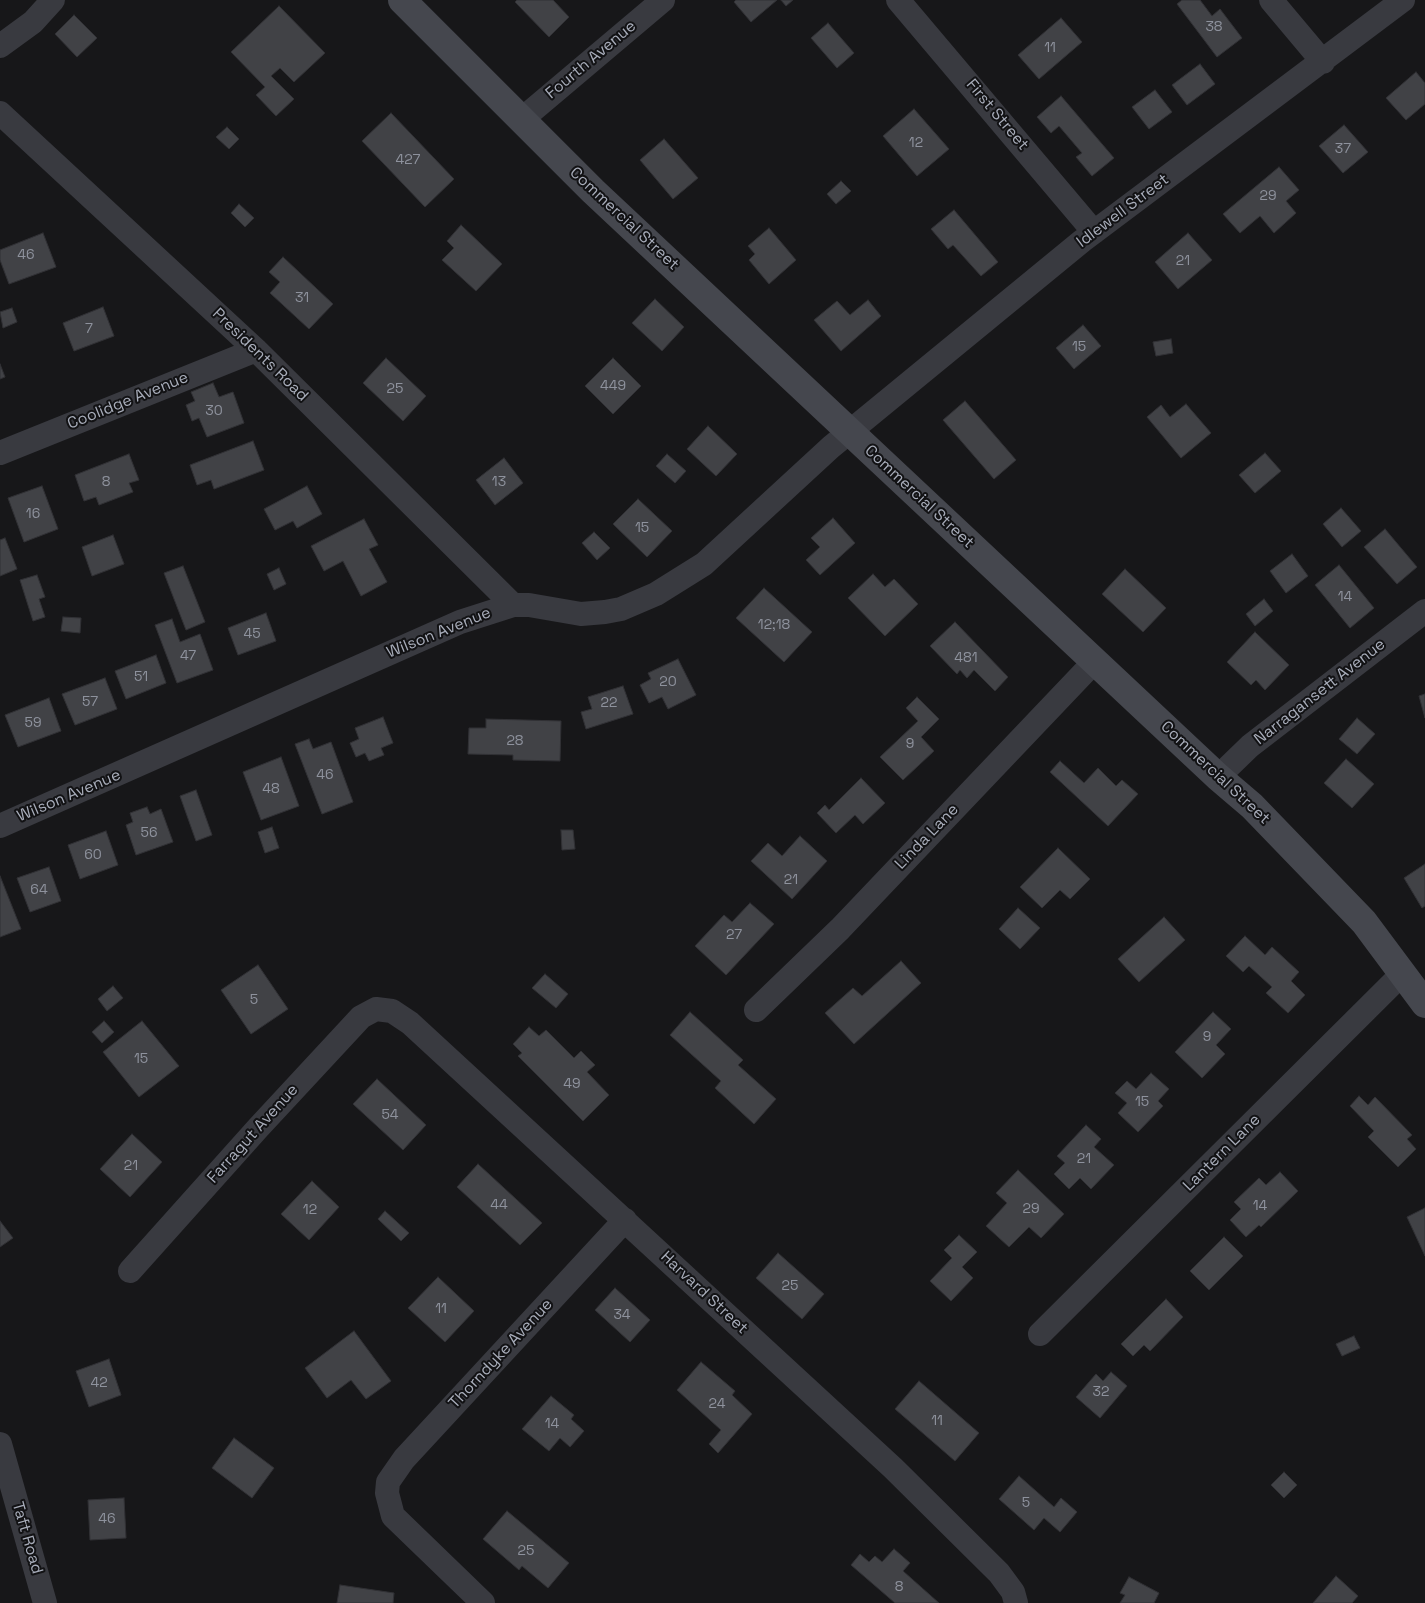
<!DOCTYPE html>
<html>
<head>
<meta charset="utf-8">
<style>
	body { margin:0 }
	canvas { display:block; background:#171719 }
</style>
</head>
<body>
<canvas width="1425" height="1603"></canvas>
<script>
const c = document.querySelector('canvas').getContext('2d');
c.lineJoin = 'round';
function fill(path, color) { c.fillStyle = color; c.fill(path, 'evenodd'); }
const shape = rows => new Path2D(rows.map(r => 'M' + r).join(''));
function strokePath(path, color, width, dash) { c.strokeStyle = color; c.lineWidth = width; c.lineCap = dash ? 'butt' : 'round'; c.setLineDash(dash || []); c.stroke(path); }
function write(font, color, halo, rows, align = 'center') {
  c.font = font + ' "Space Grotesk",sans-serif'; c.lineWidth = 4; c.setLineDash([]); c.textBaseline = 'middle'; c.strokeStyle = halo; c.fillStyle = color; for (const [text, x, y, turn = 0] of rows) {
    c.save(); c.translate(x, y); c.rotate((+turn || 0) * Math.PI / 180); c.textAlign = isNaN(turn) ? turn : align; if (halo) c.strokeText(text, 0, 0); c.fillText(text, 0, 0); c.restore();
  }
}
const building = shape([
	[517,0,553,0,569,17,549,37,515,2,517,0],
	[736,0,777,0,751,22,734,2,736,0],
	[781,0,793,0,786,6,781,0],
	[1182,0,1200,0,1212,16,1220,9,1242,38,1217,57,1177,4,1182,0],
	[279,6,325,53,294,82,280,68,271,76,294,99,276,116,256,95,265,87,231,52,279,6],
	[74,15,97,38,77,57,55,34,74,15],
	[1061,18,1082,42,1039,79,1018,55,1061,18],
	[828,23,854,53,837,68,811,38,828,23],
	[1200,64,1215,84,1187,105,1172,85,1200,64],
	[1416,72,1425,83,1425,104,1406,120,1386,98,1416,72],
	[1155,90,1172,112,1149,129,1132,107,1155,90],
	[1061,96,1114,158,1092,176,1076,157,1082,153,1059,126,1051,133,1037,117,1061,96],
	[914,109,949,149,917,176,883,136,914,109],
	[391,113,454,179,425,207,362,141,391,113],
	[1344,125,1368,152,1343,173,1319,146,1344,125],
	[227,127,239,139,229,149,216,137,227,127],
	[664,139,698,178,673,199,640,160,664,139],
	[1279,167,1299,190,1286,201,1296,213,1274,233,1260,216,1240,233,1223,214,1279,167],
	[841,181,851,191,836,204,827,194,841,181],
	[239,204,254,218,245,227,231,213,239,204],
	[954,210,998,262,981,276,953,245,948,249,931,229,954,210],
	[461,225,502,264,476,291,442,260,454,248,447,241,461,225],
	[769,228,796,260,769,284,749,260,755,254,748,246,769,228],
	[43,233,56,267,9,284,0,260,0,250,43,233],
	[1188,233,1212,260,1178,289,1155,262,1188,233],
	[283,257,333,304,309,329,270,293,280,282,269,272,283,257],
	[655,299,684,327,662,351,632,323,655,299],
	[868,300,881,316,841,351,814,320,837,301,850,315,868,300],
	[103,307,114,336,74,351,63,323,103,307],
	[12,308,17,322,3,328,0,312,12,308],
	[1083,325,1101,346,1074,369,1056,348,1083,325],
	[1171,339,1173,353,1156,356,1153,342,1171,339],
	[386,358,426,396,403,421,363,383,386,358],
	[613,358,641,386,613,414,585,386,613,358],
	[0,364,5,377,0,379,0,364],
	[213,383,219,397,233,392,244,423,207,437,199,418,192,421,186,405,195,401,191,392,213,383],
	[965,401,1016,460,994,479,943,420,965,401],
	[1186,404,1211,433,1181,458,1147,417,1161,405,1170,417,1186,404],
	[708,426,737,454,716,476,687,449,708,426],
	[253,441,264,470,214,489,211,480,197,485,190,465,253,441],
	[1265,453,1281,471,1255,493,1239,475,1265,453],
	[129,454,139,480,129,483,133,492,99,505,96,497,84,501,75,475,129,454],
	[667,454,686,471,675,483,656,466,667,454],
	[504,458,523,483,495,505,476,480,504,458],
	[42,486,58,529,24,542,8,498,42,486],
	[307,486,322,514,297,528,293,521,275,530,264,509,307,486],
	[638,499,672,531,647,557,613,524,638,499],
	[1341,508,1361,531,1342,547,1323,524,1341,508],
	[833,518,855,543,820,575,806,560,820,547,811,538,833,518],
	[364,519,378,545,369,549,387,582,361,596,343,561,324,571,311,546,364,519],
	[1385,529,1417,567,1397,584,1364,547,1385,529],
	[594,532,610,548,597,560,582,543,594,532],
	[113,535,124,564,92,576,82,547,113,535],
	[5,538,17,569,0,576,0,540,5,538],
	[1292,554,1308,576,1286,593,1270,571,1292,554],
	[1339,565,1374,608,1350,628,1315,585,1339,565],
	[183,566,205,622,186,630,164,573,183,566],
	[279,568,286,584,274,590,267,574,279,568],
	[1125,569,1166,608,1143,632,1102,594,1125,569],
	[873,574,885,587,894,579,918,604,885,636,848,598,873,574],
	[37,575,45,597,39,599,45,617,33,621,20,580,37,575],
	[764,588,812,632,784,662,736,618,764,588],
	[1264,599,1273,611,1255,626,1246,614,1264,599],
	[266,613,276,641,238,655,228,628,266,613],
	[63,617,81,618,80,633,61,631,63,617],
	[172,619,180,642,200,634,213,670,177,683,155,625,172,619],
	[955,622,1008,677,995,691,974,670,967,678,960,670,957,674,930,646,955,622],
	[1255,632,1289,665,1265,690,1256,680,1251,685,1227,662,1255,632],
	[156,655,166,683,126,699,115,671,156,655],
	[678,659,696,695,668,709,662,697,649,703,640,685,651,679,648,673,678,659],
	[105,678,117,709,75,725,62,694,105,678],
	[623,686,633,714,586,729,581,712,592,709,588,697,623,686],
	[1425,694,1425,718,1419,696,1425,694],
	[917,697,939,719,921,737,934,751,903,780,880,757,918,721,906,708,917,697],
	[49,698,61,731,18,747,5,715,49,698],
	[383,717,393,743,381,748,384,755,369,761,365,753,356,757,350,743,359,739,355,728,383,717],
	[1357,718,1375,734,1357,754,1339,739,1357,718],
	[486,719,561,721,560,761,513,760,513,755,468,754,469,728,486,728,486,719],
	[309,739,313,749,331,742,353,802,322,814,295,744,309,739],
	[281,757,299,806,261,820,243,772,281,757],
	[1346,759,1374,784,1352,808,1324,783,1346,759],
	[1060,761,1084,783,1098,768,1116,786,1122,780,1138,794,1108,826,1050,772,1060,761],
	[861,778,885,803,863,824,855,815,836,833,817,813,825,805,829,810,861,778],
	[196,790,212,835,196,841,180,796,196,790],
	[147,807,150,814,161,809,173,842,136,855,126,825,133,822,130,813,147,807],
	[272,827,279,848,265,853,258,832,272,827],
	[561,830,573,830,575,849,562,850,561,830],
	[106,831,118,865,80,879,68,845,106,831],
	[800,836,827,861,792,899,751,861,768,843,782,856,800,836],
	[1058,848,1090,879,1070,899,1060,890,1042,908,1020,887,1058,848],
	[1425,864,1425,906,1422,908,1404,878,1425,864],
	[49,867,61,901,30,912,17,878,49,867],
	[0,876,21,929,0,937,0,876],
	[750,903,774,924,726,975,695,946,724,915,732,922,750,903],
	[1018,908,1040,928,1020,949,999,929,1018,908],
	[1164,917,1185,940,1139,982,1118,959,1164,917],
	[1245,936,1265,955,1272,947,1299,972,1291,981,1305,995,1288,1013,1266,993,1272,987,1249,966,1243,972,1226,956,1245,936],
	[901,961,921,983,854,1044,825,1013,853,988,862,996,901,961],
	[258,965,288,1009,251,1034,221,990,258,965],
	[545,974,568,994,556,1008,532,988,545,974],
	[113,986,123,998,107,1011,98,999,113,986],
	[690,1012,743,1060,738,1065,776,1099,754,1124,715,1088,721,1081,670,1035,690,1012],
	[1213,1012,1231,1029,1216,1045,1225,1054,1202,1078,1175,1052,1213,1012],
	[104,1021,114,1032,102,1043,92,1032,104,1021],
	[142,1021,179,1066,139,1097,103,1052,142,1021],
	[529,1027,539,1036,546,1030,574,1058,581,1051,595,1065,587,1072,609,1095,583,1121,518,1056,522,1053,513,1044,529,1027],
	[1151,1073,1169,1089,1158,1101,1163,1106,1138,1132,1118,1113,1127,1103,1115,1093,1127,1081,1136,1089,1151,1073],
	[377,1079,426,1125,403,1150,353,1104,377,1079],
	[1359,1096,1368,1105,1375,1097,1412,1135,1407,1139,1416,1149,1398,1167,1368,1137,1374,1131,1350,1106,1359,1096],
	[1086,1125,1101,1139,1094,1147,1114,1165,1091,1189,1080,1178,1069,1189,1054,1174,1065,1163,1057,1156,1086,1125],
	[132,1134,162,1162,130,1197,100,1169,132,1134],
	[478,1164,542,1223,520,1245,457,1187,478,1164],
	[1018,1170,1064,1214,1041,1238,1029,1227,1009,1247,986,1226,1007,1203,996,1193,1018,1170],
	[1280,1172,1298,1191,1261,1227,1259,1225,1246,1237,1230,1220,1241,1209,1234,1202,1259,1178,1266,1185,1280,1172],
	[312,1181,339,1207,309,1240,281,1214,312,1181],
	[1425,1208,1425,1256,1407,1217,1425,1208],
	[385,1211,409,1233,401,1241,378,1219,385,1211],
	[0,1221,13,1238,0,1247,0,1221],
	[959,1235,977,1252,962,1267,973,1278,951,1301,930,1281,952,1258,944,1250,959,1235],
	[1224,1237,1243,1256,1209,1290,1190,1271,1224,1237],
	[778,1253,824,1294,802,1319,756,1278,778,1253],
	[438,1277,474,1311,445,1342,408,1308,438,1277],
	[615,1288,650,1320,630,1342,595,1310,615,1288],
	[1166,1299,1183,1317,1150,1351,1144,1345,1133,1356,1121,1344,1166,1299],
	[354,1331,391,1381,366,1399,351,1380,327,1398,305,1368,354,1331],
	[1354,1336,1360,1348,1342,1356,1336,1344,1354,1336],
	[109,1359,121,1395,89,1407,76,1371,109,1359],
	[701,1362,735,1391,732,1395,752,1414,718,1453,709,1444,721,1430,677,1390,701,1362],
	[1111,1372,1127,1386,1100,1418,1076,1397,1096,1374,1103,1381,1111,1372],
	[919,1381,979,1433,955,1461,895,1409,919,1381],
	[551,1396,574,1415,571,1419,584,1431,570,1447,560,1438,549,1451,522,1429,551,1396],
	[234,1438,274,1468,252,1498,212,1468,234,1438],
	[1284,1472,1297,1485,1284,1498,1271,1485,1284,1472],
	[1019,1476,1054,1507,1061,1498,1077,1512,1060,1532,1044,1518,1034,1530,999,1499,1019,1476],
	[124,1498,126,1538,90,1540,88,1500,124,1498],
	[507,1511,569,1563,548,1588,522,1566,519,1570,483,1539,507,1511],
	[894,1549,910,1563,903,1571,939,1603,895,1603,851,1565,860,1554,869,1562,875,1556,882,1562,894,1549],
	[1336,1576,1358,1596,1352,1603,1313,1603,1336,1576],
	[1129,1577,1159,1593,1154,1603,1120,1603,1125,1595,1120,1593,1129,1577],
	[340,1585,394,1593,393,1603,337,1603,340,1585]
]);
const minor = shape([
	[898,0,1094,232],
	[1271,0,1323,62],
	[0,46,33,22,53,0],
	[0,113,256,350,513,605],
	[521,120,663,0],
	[0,453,256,350],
	[1218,777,1250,746,1425,611],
	[0,826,460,622,513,605,529,605,581,614,605,612,621,609,656,594,704,564,831,447,1082,241,1403,0],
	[756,1010,840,929,1095,661],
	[130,1271,258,1128,361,1017,376,1009,392,1011,410,1023,893,1468,999,1573,1013,1592,1016,1603],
	[1040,1334,1403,973],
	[0,1444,45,1603],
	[483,1603,393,1516,387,1493,388,1482,404,1459,625,1220]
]);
const secondary = shape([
	[402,0,593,191,1218,777,1252,806,1364,922,1425,1004]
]);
const numberNames = [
	["38",1214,27],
	["11",1050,48],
	["12",916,143],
	["37",1343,149],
	["427",408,160],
	["29",1268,196],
	["46",26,255],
	["21",1183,261],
	["31",302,298],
	["7",89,329],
	["15",1079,347],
	["449",613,386],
	["25",395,389],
	["30",214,411],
	["8",106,482],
	["13",499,482],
	["16",33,514],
	["15",642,528],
	["14",1345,597],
	["12;18",774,625],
	["45",252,634],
	["47",188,656],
	["481",966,658],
	["51",141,677],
	["20",668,682],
	["57",90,702],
	["22",609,703],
	["59",33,723],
	["28",515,741],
	["9",910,744],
	["46",325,775],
	["48",271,789],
	["56",149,833],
	["60",93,855],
	["21",791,880],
	["64",39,890],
	["27",734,935],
	["5",254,1000],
	["9",1207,1037],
	["15",141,1059],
	["49",572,1084],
	["15",1142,1102],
	["54",390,1115],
	["21",1084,1159],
	["21",131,1166],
	["44",499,1205],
	["14",1260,1206],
	["29",1031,1209],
	["12",310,1210],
	["25",790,1286],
	["11",441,1309],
	["34",622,1315],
	["42",99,1383],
	["32",1101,1392],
	["24",717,1404],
	["11",937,1421],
	["14",552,1424],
	["5",1026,1503],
	["46",107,1519],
	["25",526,1551],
	["8",899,1587]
];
const streetNames = [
	["Fourth Avenue",591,60,-40],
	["First Street",997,115,50],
	["Idlewell Street",1123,211,-37],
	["Commercial Street",624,219,43],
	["Presidents Road",260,355,44],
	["Coolidge Avenue",128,401,-22],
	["Commercial Street",919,497,43],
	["Wilson Avenue",439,633,-22],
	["Narragansett Avenue",1320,692,-38],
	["Commercial Street",1215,773,43],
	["Wilson Avenue",69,796,-23],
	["Linda Lane",927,837,-46],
	["Farragut Avenue",253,1134,-48],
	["Lantern Lane",1222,1153,-45],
	["Harvard Street",704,1293,43],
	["Thorndyke Avenue",501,1354,-47],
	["Taft Road",27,1538,74]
];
fill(building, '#414246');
strokePath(building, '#313135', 1);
strokePath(minor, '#393a40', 24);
strokePath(secondary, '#45474e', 28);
write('14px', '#8e929d', null, numberNames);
write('16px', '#a8adba', '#121214', streetNames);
</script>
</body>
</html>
